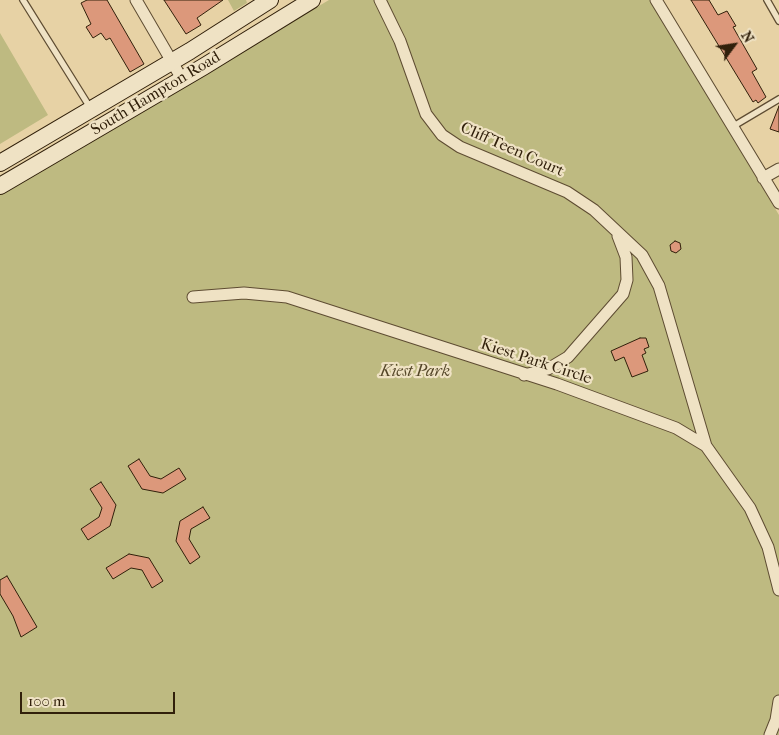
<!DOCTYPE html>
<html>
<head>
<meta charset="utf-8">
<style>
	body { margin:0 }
	#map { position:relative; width:779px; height:735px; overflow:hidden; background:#e7d2a5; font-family:"IM FELL French Canon",serif }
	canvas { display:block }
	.north { position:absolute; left:709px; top:20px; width:50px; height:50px; -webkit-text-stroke:4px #efe2c4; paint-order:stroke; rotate:59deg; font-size:14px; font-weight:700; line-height:20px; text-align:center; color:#31200b }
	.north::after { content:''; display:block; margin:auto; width:18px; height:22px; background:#31200b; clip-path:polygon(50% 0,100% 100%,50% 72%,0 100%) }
	.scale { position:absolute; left:20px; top:692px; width:155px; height:22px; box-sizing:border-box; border:2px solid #31200b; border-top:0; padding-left:6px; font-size:15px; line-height:18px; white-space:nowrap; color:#31200b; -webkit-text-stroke:4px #efe2c4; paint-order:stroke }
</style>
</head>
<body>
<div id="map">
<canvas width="779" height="735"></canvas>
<div class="north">N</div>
<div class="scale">100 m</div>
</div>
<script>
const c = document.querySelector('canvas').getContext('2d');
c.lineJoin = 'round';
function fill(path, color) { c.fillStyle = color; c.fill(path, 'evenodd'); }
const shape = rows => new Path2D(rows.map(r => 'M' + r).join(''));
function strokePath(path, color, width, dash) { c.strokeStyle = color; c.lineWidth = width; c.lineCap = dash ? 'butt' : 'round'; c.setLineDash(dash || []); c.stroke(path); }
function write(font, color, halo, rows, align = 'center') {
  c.font = font + ' "IM FELL French Canon",serif'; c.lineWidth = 4.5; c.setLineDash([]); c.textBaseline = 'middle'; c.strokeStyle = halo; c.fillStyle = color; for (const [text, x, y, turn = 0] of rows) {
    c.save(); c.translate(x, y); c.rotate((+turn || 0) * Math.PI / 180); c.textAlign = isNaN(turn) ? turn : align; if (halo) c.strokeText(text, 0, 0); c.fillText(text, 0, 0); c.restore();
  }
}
const green = shape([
	[228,0,246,0,247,3,234,11],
	[329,0,650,0,779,215,779,735,0,735,0,195],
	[0,33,48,115,0,144]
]);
const building = shape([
	[87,0,107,0,144,64,130,72,110,38,106,40,101,33,93,38,86,27,91,24,81,3,87,0],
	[164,0,223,0,197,18,201,25,186,34,164,0],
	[691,0,709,0,718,15,727,11,736,26,733,27,757,69,752,72,766,97,758,103,756,100,753,102,691,0],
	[779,106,779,132,770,129,779,106],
	[675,241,680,243,681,249,676,253,671,251,670,245,675,241],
	[640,338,646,338,649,347,644,349,646,353,642,355,648,371,632,377,624,357,615,361,611,351,640,338],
	[139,459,150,476,161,479,179,468,186,479,163,493,142,489,128,466,139,459],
	[101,482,116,505,110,526,88,540,81,529,99,517,102,508,90,489,101,482],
	[203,507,210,518,191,529,189,539,200,557,190,564,176,541,180,521,203,507],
	[129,554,149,558,163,581,152,588,142,570,131,568,113,579,106,568,129,554],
	[7,576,37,627,21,637,13,616,0,594,0,580,7,576]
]);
const lane = shape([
	[23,0,91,109],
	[767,0,779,21],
	[732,127,779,99]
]);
const street = shape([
	[136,0,182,79],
	[380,0,400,41,426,114,442,135,460,147,567,192,594,210,642,255,659,286,706,446],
	[656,0,779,203],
	[763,178,779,169],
	[193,297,244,293,287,297,557,384,676,428,706,446,750,508,768,547,779,590],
	[524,375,548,369,568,357,623,294,627,280,626,257,618,236],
	[770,735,776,720,779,701]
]);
const secondary = shape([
	[0,163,190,51,270,0],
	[0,186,203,67,312,0]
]);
const streetNames = [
	["South Hampton Road",156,94,-31],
	["Cliff Teen Court",512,150,24],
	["Kiest Park Circle",536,362,18]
];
const parkNames = [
	["Kiest Park",415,372]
];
fill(green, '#beba81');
fill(building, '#dc987b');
strokePath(building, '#31200b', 1);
strokePath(lane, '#5e4c32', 8);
strokePath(street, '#5e4c32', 13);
strokePath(secondary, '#31200b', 18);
strokePath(lane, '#efe2c4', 5.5);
strokePath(street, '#efe2c4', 11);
strokePath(secondary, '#efe2c4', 16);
write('16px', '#31200b', '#efe2c4', streetNames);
write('italic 16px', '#544628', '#efe2c4', parkNames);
</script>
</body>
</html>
